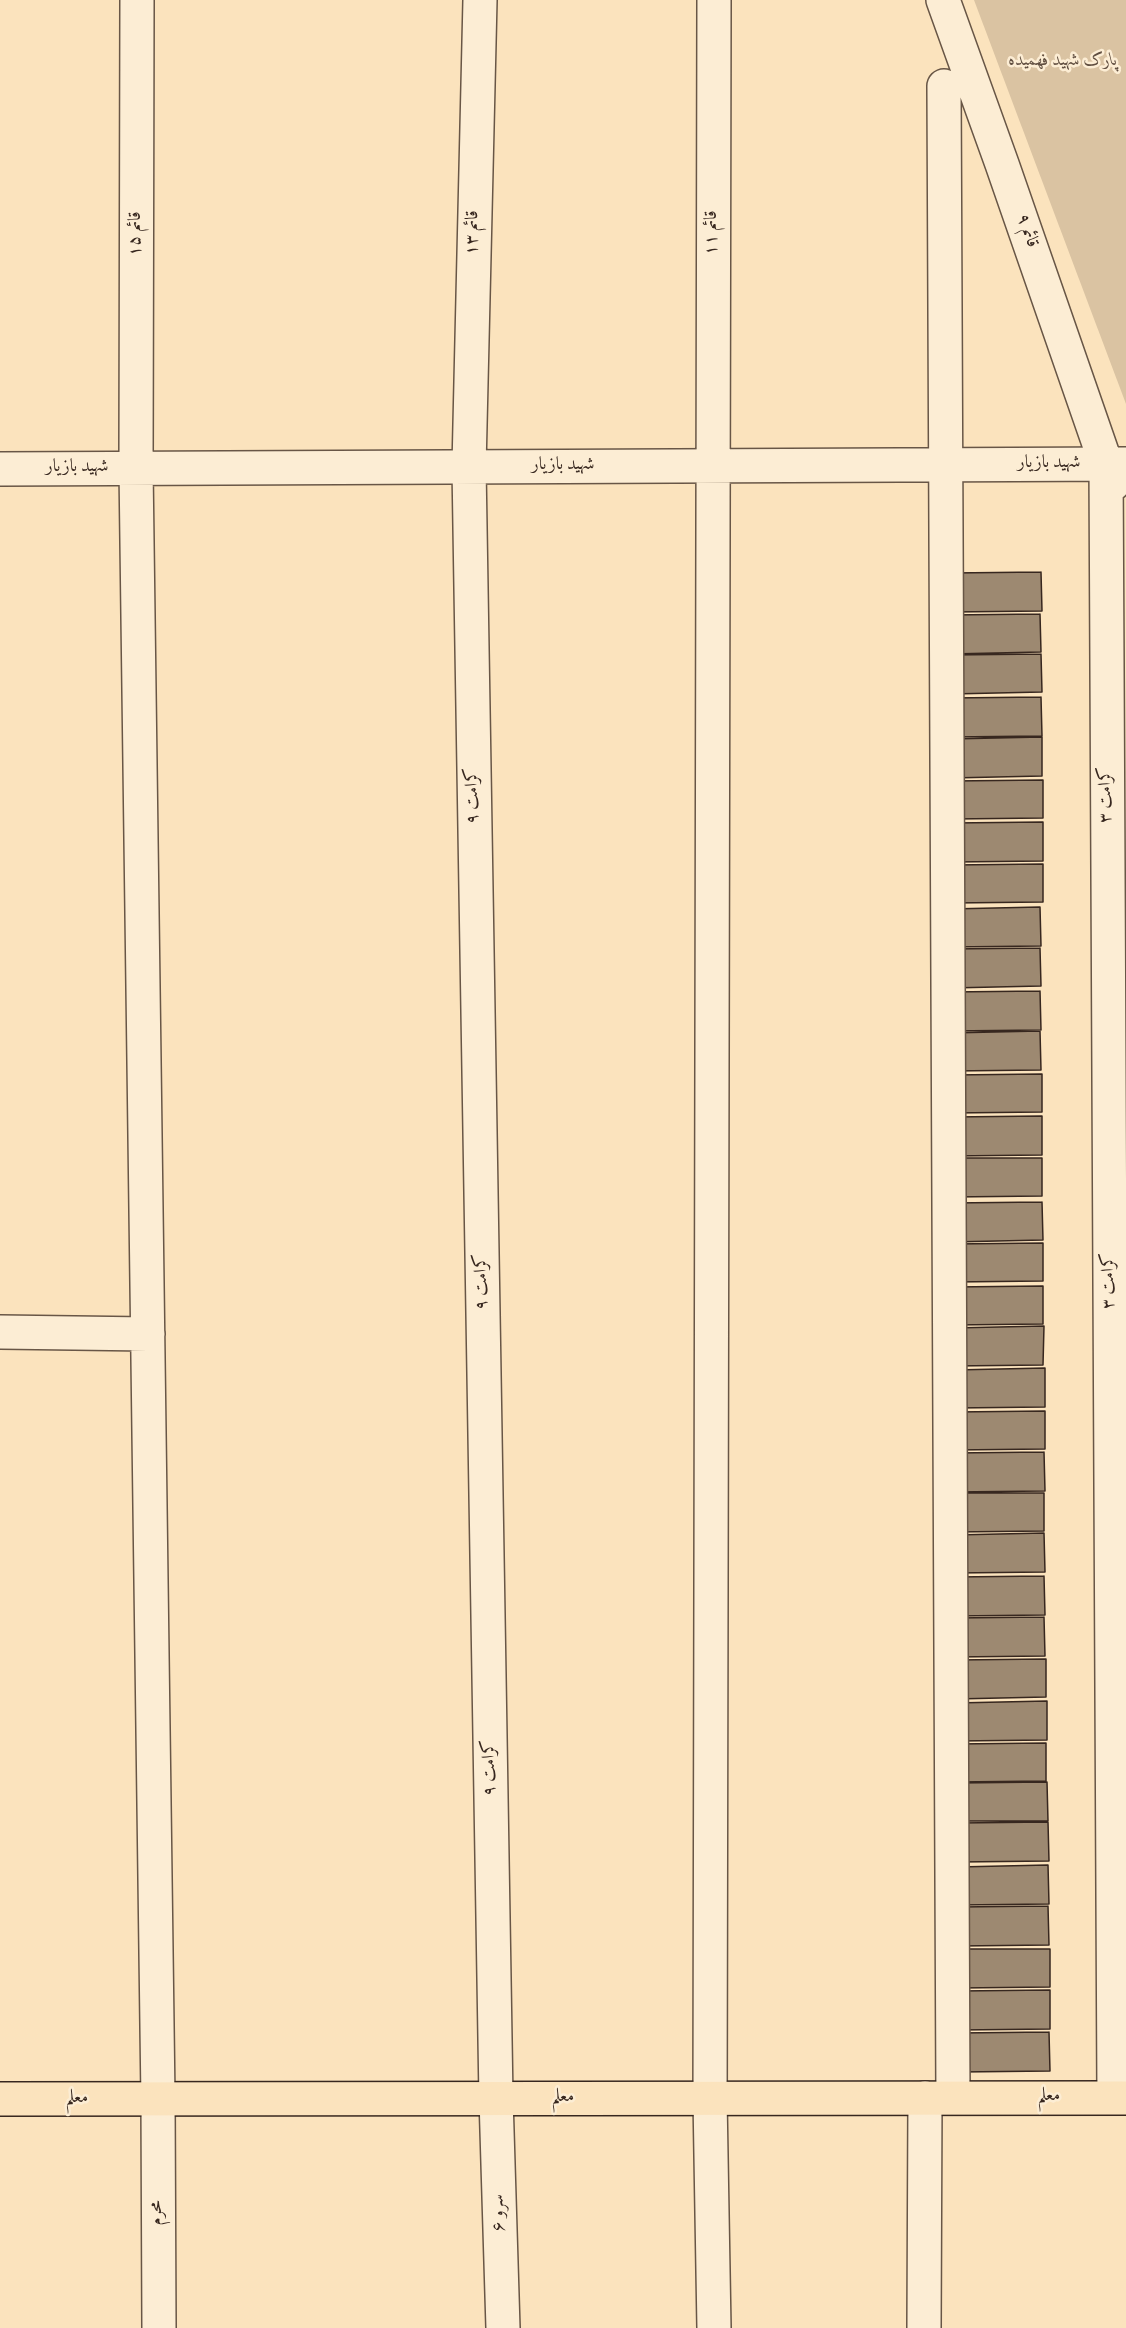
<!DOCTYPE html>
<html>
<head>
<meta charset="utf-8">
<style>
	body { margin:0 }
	canvas { display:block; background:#fbe3bd }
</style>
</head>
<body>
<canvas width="1126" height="2328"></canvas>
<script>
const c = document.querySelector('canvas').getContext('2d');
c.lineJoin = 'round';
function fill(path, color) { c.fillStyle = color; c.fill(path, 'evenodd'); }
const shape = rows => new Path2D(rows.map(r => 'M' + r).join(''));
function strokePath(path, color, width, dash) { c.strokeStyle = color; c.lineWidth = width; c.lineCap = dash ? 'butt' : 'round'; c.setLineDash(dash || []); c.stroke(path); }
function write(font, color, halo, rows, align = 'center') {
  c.font = font + ' "Sorts Mill Goudy",Amiri,serif'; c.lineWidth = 5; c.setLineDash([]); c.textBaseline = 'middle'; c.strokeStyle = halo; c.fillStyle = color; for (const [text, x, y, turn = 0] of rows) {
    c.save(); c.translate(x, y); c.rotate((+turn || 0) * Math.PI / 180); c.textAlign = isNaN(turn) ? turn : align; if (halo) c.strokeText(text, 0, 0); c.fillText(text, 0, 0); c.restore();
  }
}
const green = shape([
	[974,0,1126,0,1126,404]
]);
const building = shape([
	[1041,572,1042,611,951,612,951,573,1041,572],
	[1040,614,1041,652,950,654,949,615,1040,614],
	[1041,654,1042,692,951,694,950,655,1041,654],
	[1041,697,1042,736,951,737,950,698,1041,697],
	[1042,737,1042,776,951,778,950,739,1042,737],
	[1043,780,1043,818,952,819,952,781,1043,780],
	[1043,822,1043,861,953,862,952,823,1043,822],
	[1043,864,1043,902,952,903,952,865,1043,864],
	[1040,907,1041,946,950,947,949,909,1040,907],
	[1040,948,1041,986,950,988,949,949,1040,948],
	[1040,991,1041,1030,950,1031,949,992,1040,991],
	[1040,1031,1041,1070,950,1071,949,1033,1040,1031],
	[1042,1074,1042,1112,951,1113,951,1075,1042,1074],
	[1042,1116,1042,1155,951,1156,951,1117,1042,1116],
	[950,1158,1042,1158,1042,1196,951,1197,950,1158],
	[1042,1202,1043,1240,952,1242,951,1203,1042,1202],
	[1043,1243,1043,1281,952,1282,952,1244,1043,1243],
	[1043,1286,1043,1324,952,1325,952,1287,1043,1286],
	[1044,1326,1043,1365,952,1366,952,1328,1044,1326],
	[1045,1368,1045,1407,954,1408,954,1370,1045,1368],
	[1045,1411,1045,1449,954,1450,954,1412,1045,1411],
	[1044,1452,1045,1491,953,1492,953,1453,1044,1452],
	[953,1493,1044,1493,1044,1531,953,1532,953,1493],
	[1044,1533,1045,1572,954,1573,954,1535,1044,1533],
	[1044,1576,1045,1615,954,1616,954,1577,1044,1576],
	[1044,1617,1045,1656,954,1657,953,1618,1044,1617],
	[1046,1659,1046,1697,955,1699,955,1660,1046,1659],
	[1047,1701,1047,1740,956,1741,955,1703,1047,1701],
	[1046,1743,1046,1781,955,1782,955,1744,1046,1743],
	[1047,1782,1048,1821,957,1821,956,1783,1047,1782],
	[1048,1822,1049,1861,958,1862,957,1823,1048,1822],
	[1048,1865,1049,1904,958,1905,957,1867,1048,1865],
	[1048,1906,1049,1945,958,1946,957,1907,1048,1906],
	[959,1949,1050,1949,1050,1987,959,1988,959,1949],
	[1050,1990,1050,2029,959,2030,959,1991,1050,1990],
	[1049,2032,1050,2071,959,2072,958,2033,1049,2032]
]);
const minor = shape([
	[137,0,136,468,158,2099,159,2328],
	[480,0,469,467,496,2098,503,2328],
	[714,0,710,2098,714,2328],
	[943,0,1002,164,1113,484],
	[944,86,953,2097],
	[1106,464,1114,2097],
	[0,469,1126,464],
	[0,1332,148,1334],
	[924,2328,925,2098]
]);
const major = shape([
	[0,2099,1126,2098]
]);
const parkNames = [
	["پارک شهید فهمیده",1063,62]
];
const streetNames = [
	["قائم ۹",1026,231,71],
	["قائم ۱۳",474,233,-89],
	["قائم ۱۱",713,233,-90],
	["قائم ۱۵",137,234,-90],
	["شهید بازیار",1049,464],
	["شهید بازیار",563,466],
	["شهید بازیار",77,468],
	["کرامت ۳",1107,795,-90],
	["کرامت ۹",474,796,-91],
	["کرامت ۳",1110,1281,-90],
	["کرامت ۹",483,1282,-91],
	["کرامت ۹",491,1768,-91],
	["معلم",1049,2097],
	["معلم",563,2098],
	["معلم",77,2099],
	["محرم",158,2213,-90],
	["سرو ۶",500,2213,-92]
];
fill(green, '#dac3a2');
fill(building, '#9d8971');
strokePath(building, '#37271f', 1.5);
strokePath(minor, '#685646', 36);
strokePath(major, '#37271f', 36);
strokePath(minor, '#fcedd4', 33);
strokePath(major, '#fbe3bd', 33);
write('italic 18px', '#604e40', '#fcedd4', parkNames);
write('18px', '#37271f', '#fcedd4', streetNames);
</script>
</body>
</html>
